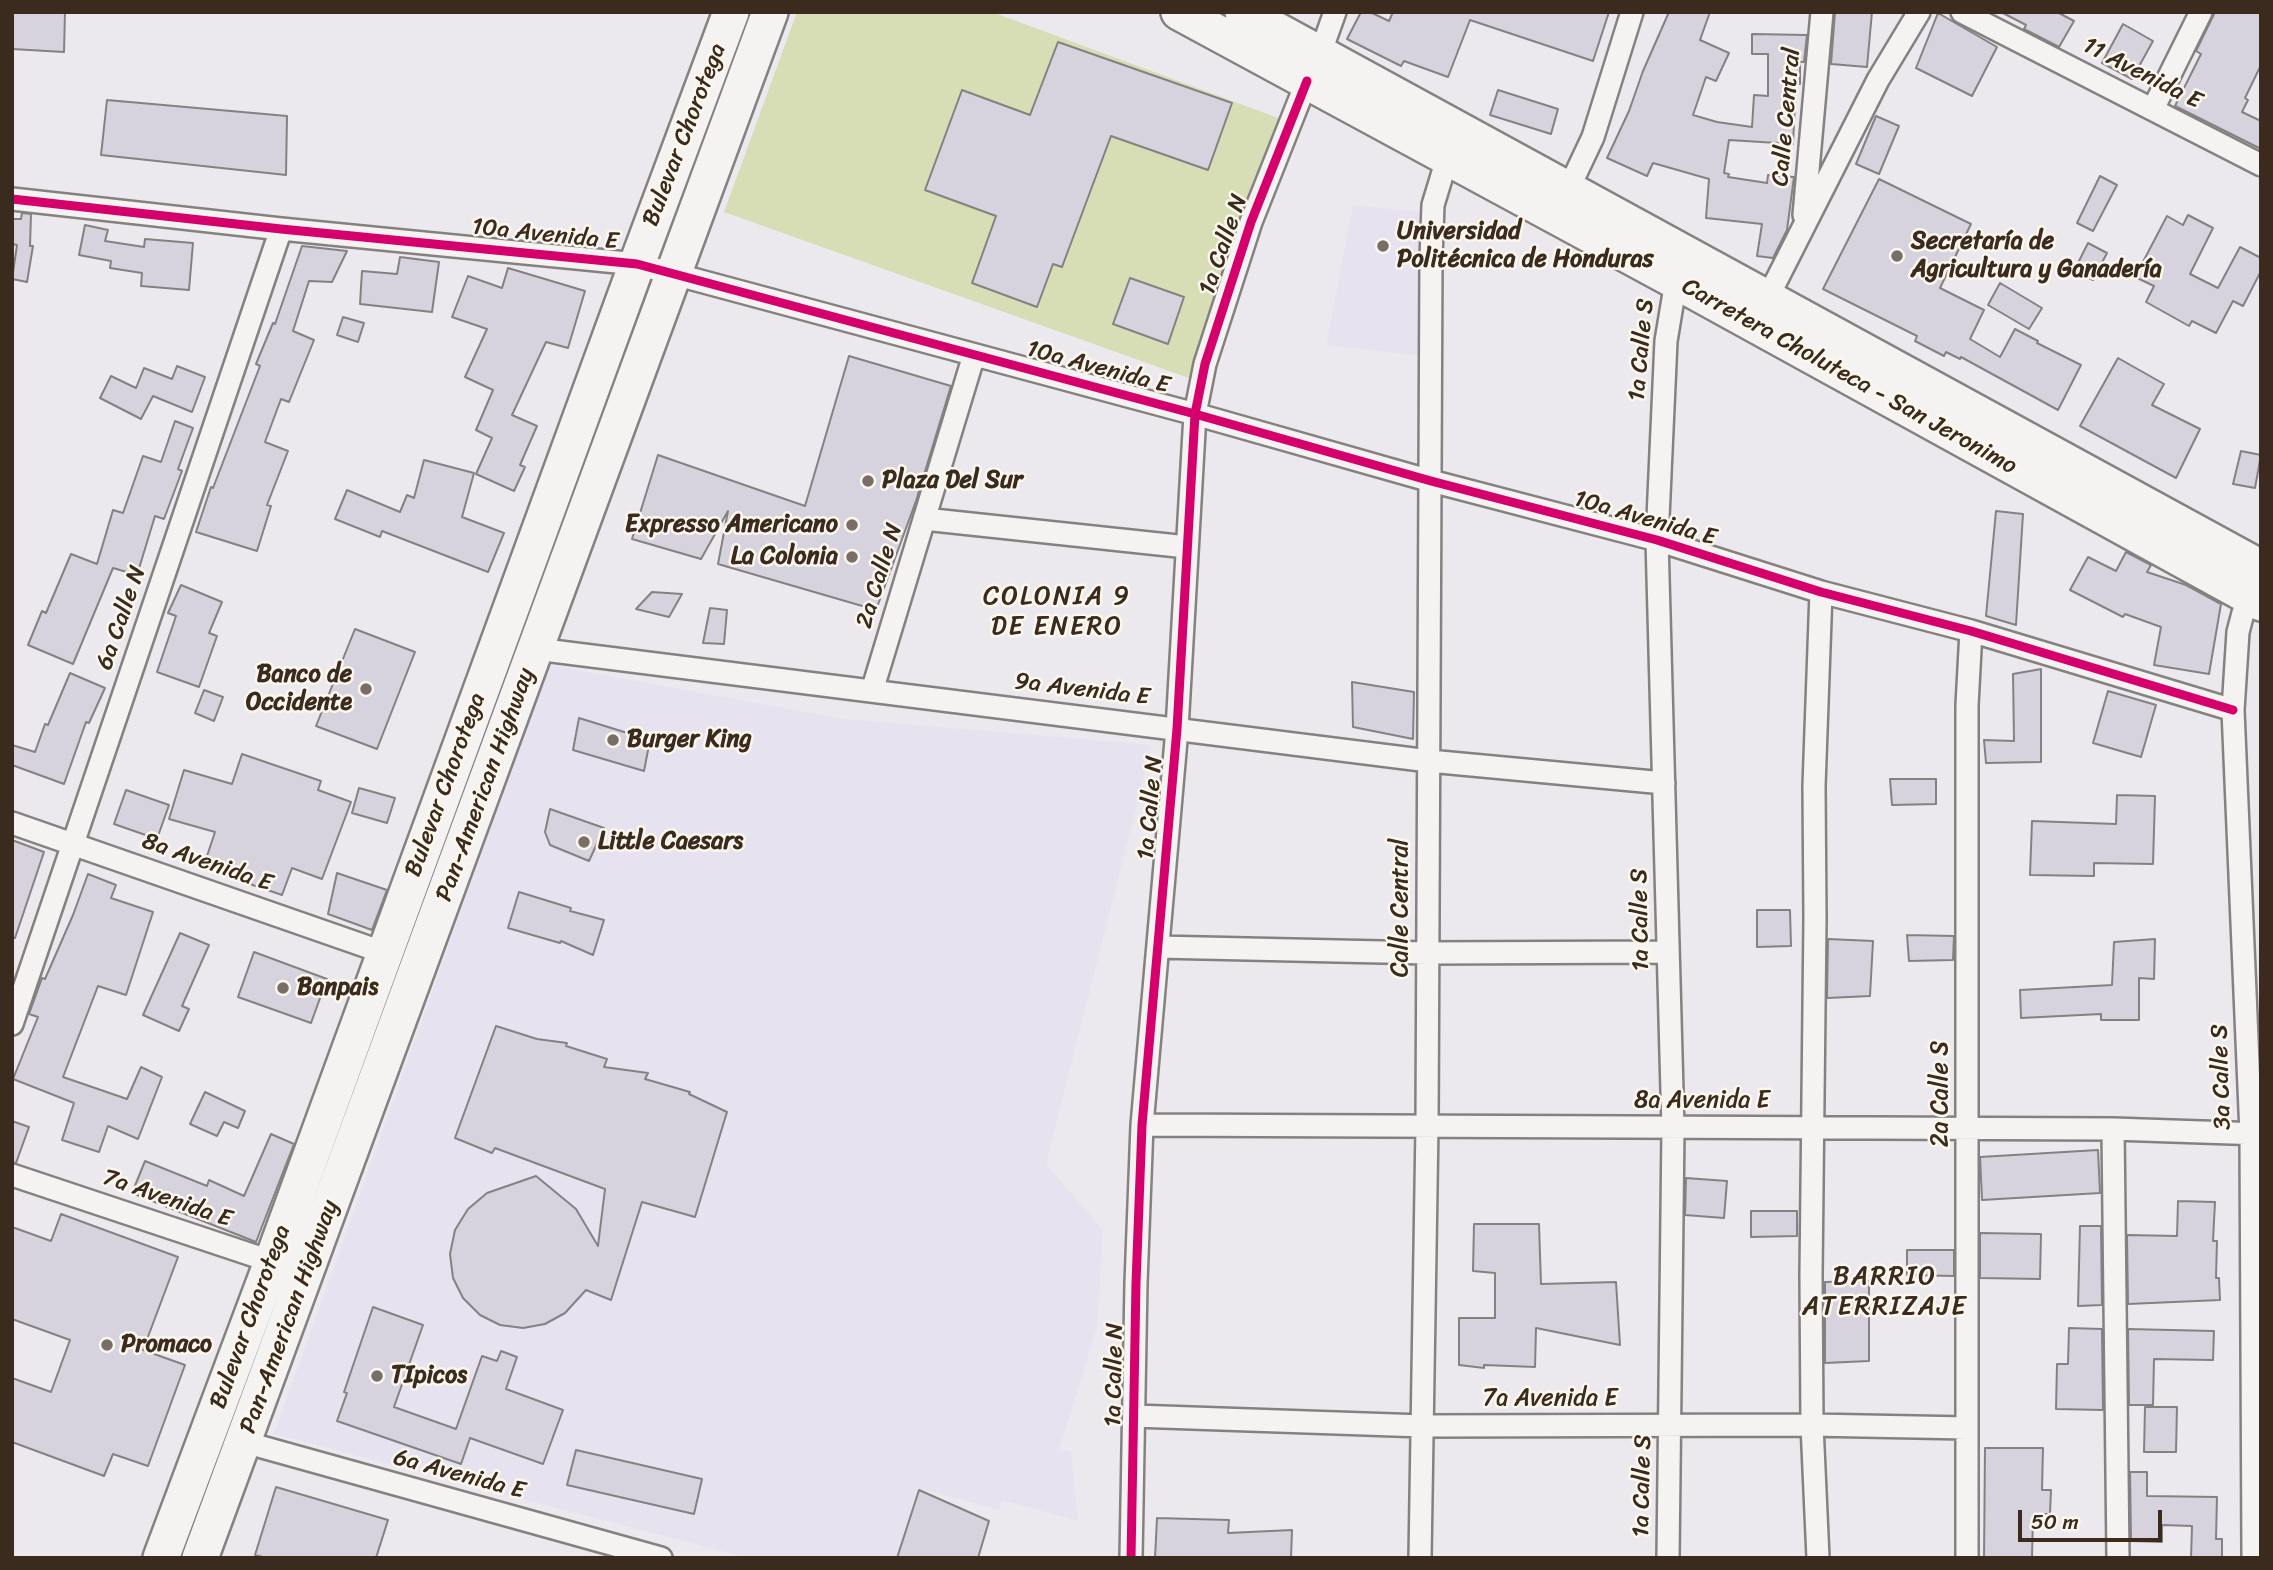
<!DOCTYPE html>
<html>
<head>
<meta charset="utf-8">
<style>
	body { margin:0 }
	#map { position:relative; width:2273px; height:1570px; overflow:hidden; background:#ece9ee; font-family:Sriracha,sans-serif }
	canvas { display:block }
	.frame { position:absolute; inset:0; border:14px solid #3b2a1e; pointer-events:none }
	.scale { position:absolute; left:2018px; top:1510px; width:144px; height:32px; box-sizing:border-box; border:4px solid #3b2a1e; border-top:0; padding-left:9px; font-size:21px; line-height:24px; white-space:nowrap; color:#3b2a1e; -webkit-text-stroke:5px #fbf7ec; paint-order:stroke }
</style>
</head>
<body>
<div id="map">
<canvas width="2273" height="1570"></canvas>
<div class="frame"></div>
<div class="scale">50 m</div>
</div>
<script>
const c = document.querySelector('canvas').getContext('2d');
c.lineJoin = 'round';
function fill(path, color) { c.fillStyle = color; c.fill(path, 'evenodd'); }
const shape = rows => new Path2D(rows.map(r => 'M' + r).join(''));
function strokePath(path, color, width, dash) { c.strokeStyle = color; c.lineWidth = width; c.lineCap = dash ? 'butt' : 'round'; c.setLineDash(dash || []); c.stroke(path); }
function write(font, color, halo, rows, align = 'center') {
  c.font = font + ' Sriracha,sans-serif'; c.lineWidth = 5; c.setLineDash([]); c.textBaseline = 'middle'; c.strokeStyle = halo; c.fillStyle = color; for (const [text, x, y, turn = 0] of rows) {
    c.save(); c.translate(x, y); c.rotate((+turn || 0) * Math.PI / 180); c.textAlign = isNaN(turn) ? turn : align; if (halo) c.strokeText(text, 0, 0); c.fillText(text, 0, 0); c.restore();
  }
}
const built = shape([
	[1353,205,1422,212,1420,356,1326,345],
	[549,665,844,719,1152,745,1046,1164,1103,1230,1097,1327,1059,1451,1071,1451,1078,1521,1002,1500,999,1510,918,1488,897,1558,748,1558,274,1434]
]);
const green = shape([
	[797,12,992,12,1281,119,1189,378,724,212],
	[1058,42,1122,66,1108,143,1062,267,1053,264,1037,307,972,283,996,216,925,190,962,90,1030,115]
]);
const building = shape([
	[12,12,65,12,64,52,12,49,12,12],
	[1361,12,1370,12,1389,21,1393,12,1609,12,1593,61,1470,20,1448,77,1404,61,1401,66,1347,39,1361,12],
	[1669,12,1710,12,1700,40,1729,53,1716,81,1706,77,1693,115,1717,122,1752,127,1754,95,1768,96,1768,54,1752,54,1752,34,1807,35,1804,62,1800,62,1800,84,1796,83,1793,144,1729,140,1724,173,1729,174,1728,177,1767,183,1768,175,1794,177,1787,230,1773,258,1757,256,1762,224,1706,218,1709,179,1653,163,1647,176,1607,158,1629,111,1643,71,1669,12],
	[1835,12,1872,12,1867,67,1831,64,1835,12],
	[2001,12,2057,12,2074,21,2059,47,2024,29,2026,25,2001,12],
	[2215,12,2261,12,2261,65,2245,98,2248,100,2242,112,2261,121,2261,149,2175,106,2201,54,2196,51,2215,12],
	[1938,13,1997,47,1972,96,1916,68,1938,13],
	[2123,24,2153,41,2132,79,2102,63,2123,24],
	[1058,42,1232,103,1208,170,1111,136,1062,267,1053,264,1037,307,972,283,996,216,925,190,962,90,1030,115,1058,42],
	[1498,90,1558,109,1551,134,1490,115,1498,90],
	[107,100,287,116,286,175,101,155,107,100],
	[1876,116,1899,126,1879,174,1856,164,1876,116],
	[2100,176,2117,185,2093,231,2077,223,2100,176],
	[1879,179,1971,224,1940,288,1984,310,1970,339,2000,357,2015,329,2038,341,2037,343,2081,365,2058,410,1961,357,1960,359,1946,352,1944,356,1915,341,1917,336,1823,289,1879,179],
	[22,213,31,214,30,246,33,246,27,282,12,279,17,245,12,244,12,219,21,219,22,213],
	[2188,215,2213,228,2190,274,2218,288,2240,247,2261,258,2261,271,2243,306,2233,301,2216,333,2192,321,2189,326,2146,302,2154,286,2135,277,2167,216,2183,225,2188,215],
	[85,225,108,230,105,241,144,247,145,239,193,243,189,290,141,286,142,273,110,268,111,261,79,255,85,225],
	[2088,243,2107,253,2093,280,2074,271,2088,243],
	[302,246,347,251,332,282,309,281,293,331,314,340,289,402,281,399,265,442,288,451,267,505,271,506,257,551,196,532,211,487,213,488,260,366,256,364,273,323,275,324,302,246],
	[400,257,439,262,432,312,360,304,362,271,397,274,400,257],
	[508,268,585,291,568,348,546,342,512,415,537,426,520,465,525,467,514,491,476,474,492,438,476,430,493,390,465,377,487,329,452,317,468,276,502,288,508,268],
	[1130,278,1184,297,1168,344,1113,324,1130,278],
	[2000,283,2042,308,2029,329,1988,305,2000,283],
	[343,317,364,323,358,342,337,335,343,317],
	[849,356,951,386,916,501,876,610,718,564,728,511,701,559,632,539,658,455,805,506,849,356],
	[2118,358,2164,384,2152,405,2200,429,2176,478,2080,426,2118,358],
	[177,366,205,377,192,412,153,396,141,419,100,398,111,376,136,388,144,368,172,379,177,366],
	[175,421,193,428,178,469,182,471,164,519,155,516,137,575,113,568,73,664,28,645,42,611,46,613,71,554,97,564,113,510,123,513,143,456,161,462,175,421],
	[2241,451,2261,455,2255,488,2233,484,2241,451],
	[424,460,474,473,462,517,504,533,488,572,382,531,380,537,335,519,347,490,400,512,407,495,414,498,424,460],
	[1996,511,2023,514,2016,625,1986,616,1996,511],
	[2126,552,2151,565,2147,572,2186,585,2221,604,2209,674,2154,665,2161,627,2125,614,2123,617,2070,590,2088,557,2116,571,2126,552],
	[181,585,222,602,209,633,217,636,199,687,157,672,176,616,168,613,181,585],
	[652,592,682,594,669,617,636,609,652,592],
	[710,608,727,610,724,644,703,643,710,608],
	[355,629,415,652,377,749,316,726,355,629],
	[2041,669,2041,762,1986,763,1984,740,2014,741,2013,674,2041,669],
	[70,673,105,688,89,723,86,722,64,784,12,765,12,745,35,752,45,724,48,725,70,673],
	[1352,682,1414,692,1413,739,1353,727,1352,682],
	[204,690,223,697,214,721,195,713,204,690],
	[2108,691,2156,705,2141,757,2093,743,2108,691],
	[579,718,650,740,644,771,573,750,579,718],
	[242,754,321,781,318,790,351,802,322,879,292,868,282,895,203,868,215,832,169,819,184,770,232,784,242,754],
	[1890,779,1936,779,1936,804,1892,805,1890,779],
	[359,788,395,798,387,823,352,813,359,788],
	[126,790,169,805,157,839,114,824,126,790],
	[2117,795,2155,796,2153,864,2094,863,2094,876,2030,875,2032,821,2116,824,2117,795],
	[550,809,604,828,589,861,550,845,545,832,550,809],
	[12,840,44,852,15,938,12,938,12,840],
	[337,873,387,890,372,930,328,914,337,873],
	[88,874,116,885,111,898,153,912,126,995,98,986,63,1077,127,1099,141,1067,162,1077,138,1139,108,1126,99,1152,62,1140,74,1103,13,1079,38,1017,29,1014,42,978,45,979,73,915,88,874],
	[519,892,571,908,570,911,604,920,593,955,561,941,560,943,508,928,519,892],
	[1757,910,1790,910,1791,946,1757,947,1757,910],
	[180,933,209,945,182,1006,189,1009,179,1031,143,1015,180,933],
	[1907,935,1954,936,1953,960,1909,961,1907,935],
	[1828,939,1873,941,1870,996,1827,998,1828,939],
	[2155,939,2154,979,2139,978,2139,1020,2101,1020,2101,1014,2021,1018,2020,990,2112,985,2114,942,2155,939],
	[254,952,327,979,311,1023,238,997,254,952],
	[496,1026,537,1039,567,1043,566,1046,607,1059,604,1067,648,1073,645,1079,690,1092,689,1094,727,1112,695,1217,642,1202,611,1300,586,1290,565,1313,545,1324,523,1328,500,1325,480,1315,463,1298,453,1278,450,1254,455,1230,468,1209,487,1193,536,1176,576,1209,598,1246,605,1189,495,1148,492,1153,455,1138,496,1026],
	[205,1092,245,1111,238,1128,224,1122,217,1136,190,1124,205,1092],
	[12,1121,29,1127,16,1163,12,1162,12,1121],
	[271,1134,294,1144,256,1242,132,1193,145,1161,207,1186,209,1180,244,1196,271,1134],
	[2098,1150,2100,1193,1982,1200,1980,1157,2098,1150],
	[1686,1178,1727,1181,1724,1218,1685,1215,1686,1178],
	[2178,1201,2215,1202,2213,1241,2217,1241,2216,1278,2219,1278,2220,1300,2128,1304,2127,1235,2177,1236,2178,1201],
	[1751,1211,1797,1211,1797,1236,1751,1237,1751,1211],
	[61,1214,178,1257,143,1350,185,1365,148,1466,113,1454,104,1476,12,1442,12,1378,51,1392,70,1340,12,1319,12,1227,51,1241,61,1214],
	[1474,1224,1539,1224,1541,1284,1616,1282,1620,1345,1536,1328,1535,1367,1484,1365,1484,1368,1459,1365,1459,1318,1495,1318,1495,1273,1473,1271,1474,1224],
	[2080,1226,2101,1226,2102,1305,2078,1306,2080,1226],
	[1980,1233,2041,1234,2040,1279,1980,1278,1980,1233],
	[1907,1250,1954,1250,1954,1276,1907,1275,1907,1250],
	[1869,1281,1869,1361,1825,1363,1825,1282,1869,1281],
	[373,1307,423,1325,394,1407,456,1429,482,1356,497,1361,501,1351,517,1357,506,1389,563,1410,543,1464,470,1438,461,1464,337,1421,347,1393,344,1392,373,1307],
	[2069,1328,2102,1329,2103,1410,2056,1409,2057,1364,2068,1364,2069,1328],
	[2128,1329,2214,1331,2213,1360,2154,1359,2153,1405,2129,1405,2128,1329],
	[2145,1407,2177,1407,2176,1452,2144,1452,2145,1407],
	[1985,1448,2043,1448,2042,1490,2051,1490,2050,1514,2033,1514,2032,1558,1984,1558,1985,1448],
	[576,1450,702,1479,694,1514,567,1485,576,1450],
	[2130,1472,2147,1472,2147,1496,2217,1497,2216,1539,2222,1539,2222,1558,2191,1558,2192,1526,2162,1525,2162,1542,2131,1541,2130,1472],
	[276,1487,388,1520,376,1558,266,1558,255,1555,276,1487],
	[919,1490,989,1521,978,1558,897,1558,919,1490],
	[1157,1518,1229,1520,1228,1533,1292,1530,1291,1558,1155,1558,1157,1518]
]);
const minor = shape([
	[1962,12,2261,165],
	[1320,54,1335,12],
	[2153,109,2201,12],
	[1568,190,1593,137,1632,12],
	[12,199,281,229,637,264,1195,414,1431,481,1657,540,1821,592,1971,631,2233,710],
	[1804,215,1822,12],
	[1768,297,1878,80,1919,12],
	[924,519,1187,547],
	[536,649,1429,761,1664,783],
	[872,691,974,355],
	[12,823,385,953],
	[1158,947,1427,953,1668,952],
	[12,1024,281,229],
	[1142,1125,2113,1129,2261,1134],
	[2113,1129,2118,1558],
	[12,1175,282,1265],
	[1134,1416,1423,1426,1812,1425,1967,1428],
	[244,1442,661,1558],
	[1131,1558,1136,1283,1142,1125,1177,729,1195,414,1205,364,1251,222,1307,81],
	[1420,1558,1427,1126,1431,258,1433,205,1450,149],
	[1668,1558,1673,1128,1657,540,1666,341,1676,281],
	[1818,1558,1812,1425,1811,1275,1815,918,1814,786,1821,592],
	[1967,1558,1967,705,1971,631],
	[2253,1558,2251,1134,2233,710,2238,632,2243,613,2251,597,2259,590]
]);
const trunk = shape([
	[1179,12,1676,281,2261,603],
	[1243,12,2261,568],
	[161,1558,272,1262,637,264,731,12],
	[200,1558,770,12]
]);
const cycleway = shape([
	[12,199,281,229,637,264,1195,414,1431,481,1657,540,1821,592,1971,631,2233,710],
	[1131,1558,1136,1283,1142,1125,1177,729,1195,414,1205,364,1251,222,1307,81]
]);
const markers = [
	[1383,246,7,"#796d67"],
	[1897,256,7,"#796d67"],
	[868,481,7,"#796d67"],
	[852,525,7,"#796d67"],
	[852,557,7,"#796d67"],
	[366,689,7,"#796d67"],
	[613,740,7,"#796d67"],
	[584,842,7,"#796d67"],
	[283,988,7,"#796d67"],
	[107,1345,7,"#796d67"],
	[377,1376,7,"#796d67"]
];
const streetNames = [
	["11 Avenida E",2142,74,27],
	["Calle Central",1787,117,-85],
	["Bulevar Chorotega",685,135,-69],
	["10a Avenida E",545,235,6],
	["1a Calle N",1224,245,-71],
	["1a Calle S",1642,350,-85],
	["10a Avenida E",1098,368,15],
	["Carretera Choluteca - San Jeronimo",1849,377,29],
	["10a Avenida E",1645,519,16],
	["2a Calle N",880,576,-73],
	["6a Calle N",122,618,-71],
	["9a Avenida E",1082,690,7],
	["Bulevar Chorotega",446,785,-70],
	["Pan-American Highway",486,785,-70],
	["1a Calle N",1151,808,-85],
	["8a Avenida E",207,863,19],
	["Calle Central",1401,908,-90],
	["1a Calle S",1641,920,-91],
	["3a Calle S",2222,1077,-92],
	["2a Calle S",1941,1094,-90],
	["8a Avenida E",1702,1101],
	["7a Avenida E",167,1199,19],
	["Bulevar Chorotega",251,1317,-70],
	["Pan-American Highway",290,1317,-70],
	["1a Calle N",1115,1375,-89],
	["7a Avenida E",1550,1399],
	["6a Avenida E",459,1475,15],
	["1a Calle S",1643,1486,-89]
];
const poiNames = [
	["Universidad",1397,232],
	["Politécnica de Honduras",1397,260],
	["Secretaría de",1911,242],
	["Agricultura y Ganadería",1911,270],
	["Plaza Del Sur",882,481],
	["Expresso Americano",838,525,"right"],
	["La Colonia",838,557,"right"],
	["Banco de",352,675,"right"],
	["Occidente",352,703,"right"],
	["Burger King",627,740],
	["Little Caesars",598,842],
	["Banpais",297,988],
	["Promaco",121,1345],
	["TIpicos",391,1376]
];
const neighbourhoodNames = [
	["COLONIA 9",1057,597],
	["DE ENERO",1057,627],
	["BARRIO",1885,1277],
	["ATERRIZAJE",1885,1307]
];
fill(built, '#e7e2f0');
fill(green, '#d7ddb5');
fill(building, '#d6d2de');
strokePath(building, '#868181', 2);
strokePath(minor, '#868181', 26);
strokePath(trunk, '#868181', 40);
strokePath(minor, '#f4f3f1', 21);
strokePath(trunk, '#f4f3f1', 35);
strokePath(cycleway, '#d6006c', 9);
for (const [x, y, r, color] of markers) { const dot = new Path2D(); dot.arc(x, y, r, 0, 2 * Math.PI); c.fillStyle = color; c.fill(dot); strokePath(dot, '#fbf7ec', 2.5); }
write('24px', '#3b2a1e', '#fbf7ec', streetNames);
write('bold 24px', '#3b2a1e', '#fbf7ec', poiNames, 'left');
c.letterSpacing = '2px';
write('26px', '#3b2a1e', '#fbf7ec', neighbourhoodNames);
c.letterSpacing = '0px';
</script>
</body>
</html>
